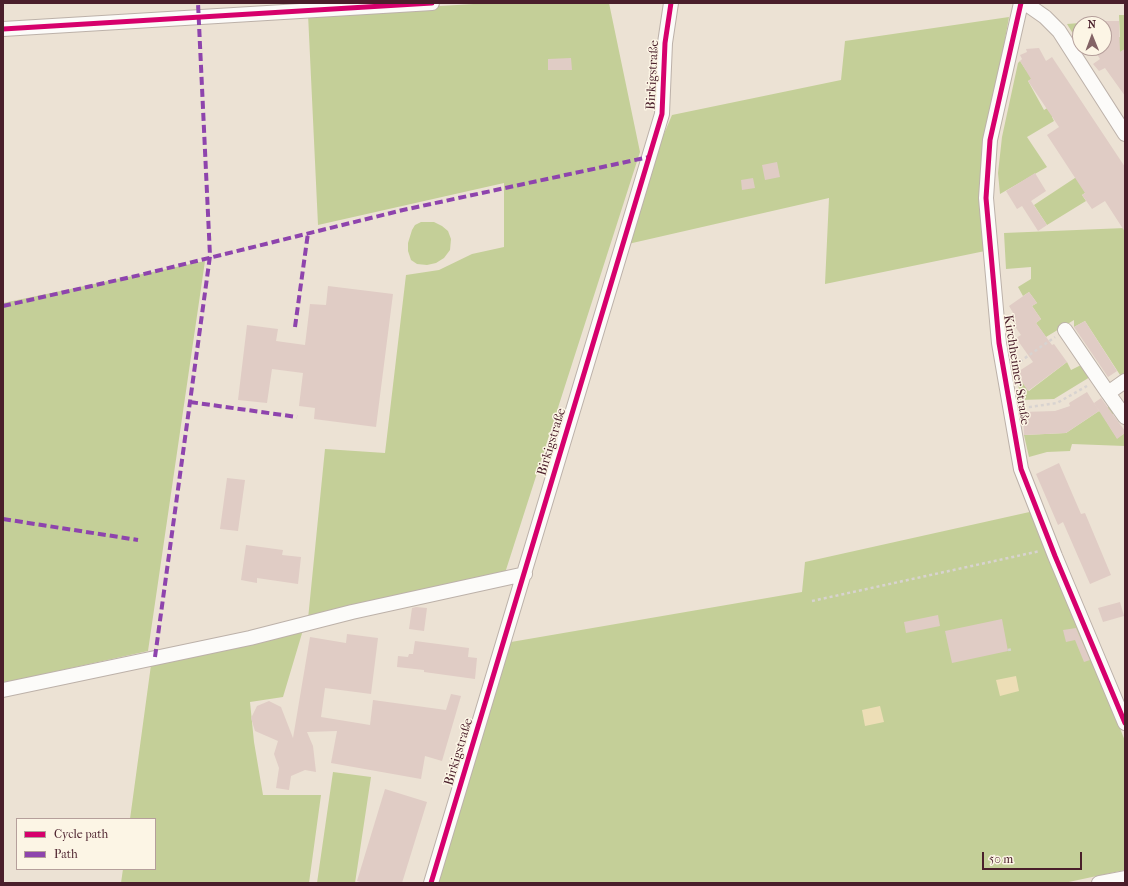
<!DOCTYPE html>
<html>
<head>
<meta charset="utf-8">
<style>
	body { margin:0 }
	#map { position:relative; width:1128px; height:886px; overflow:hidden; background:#ece2d4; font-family:"IM FELL French Canon",serif }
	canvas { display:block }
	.frame { position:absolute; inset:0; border:4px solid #4a1f2b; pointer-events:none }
	.legend { position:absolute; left:16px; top:818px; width:140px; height:52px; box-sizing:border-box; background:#fcf5e5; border:1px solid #b59f9b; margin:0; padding:5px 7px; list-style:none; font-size:12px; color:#4a1f2b }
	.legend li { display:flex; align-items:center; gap:8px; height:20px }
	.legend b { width:20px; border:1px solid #b59f9b }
	.north { position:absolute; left:1072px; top:16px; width:40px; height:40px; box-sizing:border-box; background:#fcf5e5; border:1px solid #b59f9b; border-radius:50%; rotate:359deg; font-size:11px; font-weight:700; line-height:16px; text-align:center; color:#4a1f2b }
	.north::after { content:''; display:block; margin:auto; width:14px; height:18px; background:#836366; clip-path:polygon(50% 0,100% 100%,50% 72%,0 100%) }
	.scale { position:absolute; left:982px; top:852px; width:100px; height:18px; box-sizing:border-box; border:2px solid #4a1f2b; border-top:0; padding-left:5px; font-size:12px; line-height:14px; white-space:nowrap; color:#4a1f2b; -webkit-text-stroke:3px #fcf5e5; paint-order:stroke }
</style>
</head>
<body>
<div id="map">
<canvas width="1128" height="886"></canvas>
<div class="frame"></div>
<ul class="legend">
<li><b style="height:5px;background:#d6006c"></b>Cycle path</li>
<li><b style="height:5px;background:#8e44ad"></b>Path</li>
</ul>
<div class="north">N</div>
<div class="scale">50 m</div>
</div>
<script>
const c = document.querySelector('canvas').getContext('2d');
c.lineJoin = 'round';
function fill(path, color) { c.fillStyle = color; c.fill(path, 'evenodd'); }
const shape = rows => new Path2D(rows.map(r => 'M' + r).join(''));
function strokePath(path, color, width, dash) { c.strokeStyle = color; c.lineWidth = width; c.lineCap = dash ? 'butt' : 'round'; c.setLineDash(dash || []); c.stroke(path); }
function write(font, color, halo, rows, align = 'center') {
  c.font = font + ' "IM FELL French Canon",serif'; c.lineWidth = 3; c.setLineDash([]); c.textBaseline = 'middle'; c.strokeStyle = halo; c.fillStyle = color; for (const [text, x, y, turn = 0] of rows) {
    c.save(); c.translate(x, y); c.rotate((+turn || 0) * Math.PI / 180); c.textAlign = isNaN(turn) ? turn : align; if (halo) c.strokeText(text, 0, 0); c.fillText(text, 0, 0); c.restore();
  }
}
const green = shape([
	[490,3,609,3,640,152,505,573,308,619,325,449,385,453,406,275,439,270,472,254,504,247,504,183,318,225,308,14],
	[1119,15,1125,15,1125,49,1114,56,1107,38,1120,37],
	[1009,17,998,79,985,251,825,284,829,198,628,244,658,148,672,115,841,80,845,41],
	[1093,22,1093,24,1080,24,1080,45,1067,24],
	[1020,61,1026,70,1035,65,1041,73,1028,81,1044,110,1054,104,1059,112,1052,117,1054,121,1027,137,1047,167,1000,194,998,173,1002,137,1018,63],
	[1084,172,1095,186,1082,195,1086,201,1047,225,1034,205],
	[421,222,434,222,442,226,448,231,451,239,450,250,444,258,436,263,427,265,417,264,411,260,408,251,408,243,412,230,415,225],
	[1125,228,1125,376,1122,378,1085,321,1074,327,1074,320,1046,337,1036,323,1041,319,1032,306,1037,303,1029,292,1023,296,1018,287,1031,279,1031,267,1006,269,1004,233],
	[205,261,148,651,3,683,3,303],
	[1067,362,1071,370,1083,364,1090,377,1054,399,1020,400,1018,382,1021,380,1029,391],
	[1110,406,1114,413,1105,419,1117,438,1125,433,1125,446,1072,444,1070,451,1047,452,1029,457,1024,435,1066,433,1099,411,1101,412],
	[1034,511,1125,741,1125,870,1064,883,437,883,511,642,802,592,805,562],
	[303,630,283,697,250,702,254,742,263,795,321,795,309,883,121,883,123,869,155,869,155,819,130,819,151,665],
	[333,772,371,777,355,883,317,883]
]);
const sand = shape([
	[1016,676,1019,691,1000,696,996,680],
	[880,706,884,722,865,726,862,710]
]);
const building = shape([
	[1104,21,1119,21,1120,52,1125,49,1125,96,1105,68,1099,71,1093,64,1100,59,1093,48,1104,48],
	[1039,48,1046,61,1052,57,1125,167,1125,232,1105,201,1092,209,1082,195,1085,193,1047,135,1059,127,1028,81,1031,79,1020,61,1022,59,1020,55,1027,52,1026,49],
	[571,58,572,70,548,70,548,59],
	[777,162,780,177,765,180,762,165],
	[1035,173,1046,191,1031,201,1047,225,1038,231,1022,206,1017,209,1006,191],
	[753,178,755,188,742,190,741,180],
	[328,286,393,294,376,427,314,419,315,408,299,406,303,373,272,369,267,403,238,400,247,325,278,329,276,341,305,345,310,304,326,305],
	[1029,292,1037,303,1032,306,1041,319,1036,323,1052,345,1054,344,1067,362,1028,391,1016,373,1033,362,1016,338,1021,335,1010,319,1015,316,1009,306],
	[1085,321,1117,371,1108,377,1074,327],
	[1087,392,1099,411,1066,433,1024,435,1023,412,1055,411,1070,406,1069,403],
	[1101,398,1125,431,1125,433,1117,439,1094,403],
	[1059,463,1081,514,1085,513,1111,575,1090,584,1063,522,1058,525,1036,474],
	[227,478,245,480,238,531,220,529],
	[246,545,283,550,282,555,301,557,298,584,257,578,257,583,241,580],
	[1120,602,1124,616,1103,622,1098,608],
	[416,607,427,608,424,631,409,629,412,608],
	[938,615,940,626,906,633,904,622],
	[1002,619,1008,651,952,663,945,631],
	[1076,628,1090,660,1084,662,1075,640,1066,642,1063,630],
	[347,634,378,638,371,694,325,688,321,717,370,725,373,700,446,710,451,694,461,696,442,761,425,756,421,779,331,763,337,731,307,732,313,746,316,772,305,770,291,776,289,790,276,788,279,768,274,754,278,741,255,731,251,718,257,706,269,701,281,707,293,738,310,637,346,643],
	[415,641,469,648,468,657,477,658,475,679,424,672,424,670,397,667,398,656,408,657,409,654,413,654],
	[385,789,427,802,402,883,364,883,357,881]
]);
const path = shape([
	[1015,365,1055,337],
	[1023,408,1057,403,1087,386],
	[812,601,1040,551],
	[1008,650,1013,649]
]);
const minor = shape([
	[1021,3,990,140,986,198,999,343,1021,469,1055,556,1125,723],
	[1025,3,1045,17,1059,31,1125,134],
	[3,29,432,3],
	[1065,330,1108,393,1125,381],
	[1108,393,1125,417],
	[3,690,250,638,352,612,525,574],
	[431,883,662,114,665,43,671,3],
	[1099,883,1125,878]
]);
const quiet = shape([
	[3,306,140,275,403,210,649,157],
	[295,327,308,233],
	[190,402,297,417],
	[3,519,138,540],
	[155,657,210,256,198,3]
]);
const cycleway = shape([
	[1021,3,990,140,986,198,999,343,1021,469,1055,556,1125,723],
	[3,29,432,3],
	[431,883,662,114,665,43,671,3]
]);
const streetNames = [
	["Birkigstraße",653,75,-87],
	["Kirchheimer Straße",1016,370,81],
	["Birkigstraße",552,442,-73],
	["Birkigstraße",459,752,-73]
];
fill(green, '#c4cf98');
fill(sand, '#eddeb6');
fill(building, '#e0ccc5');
strokePath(minor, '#bcb1a9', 16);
strokePath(path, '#d8d3d0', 2.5, [3, 3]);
strokePath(minor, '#fcfbf9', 14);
strokePath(quiet, '#8e44ad', 4, [8, 4]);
strokePath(cycleway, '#d6006c', 5);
write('13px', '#4a1f2b', '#fcf5e5', streetNames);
</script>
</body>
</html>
